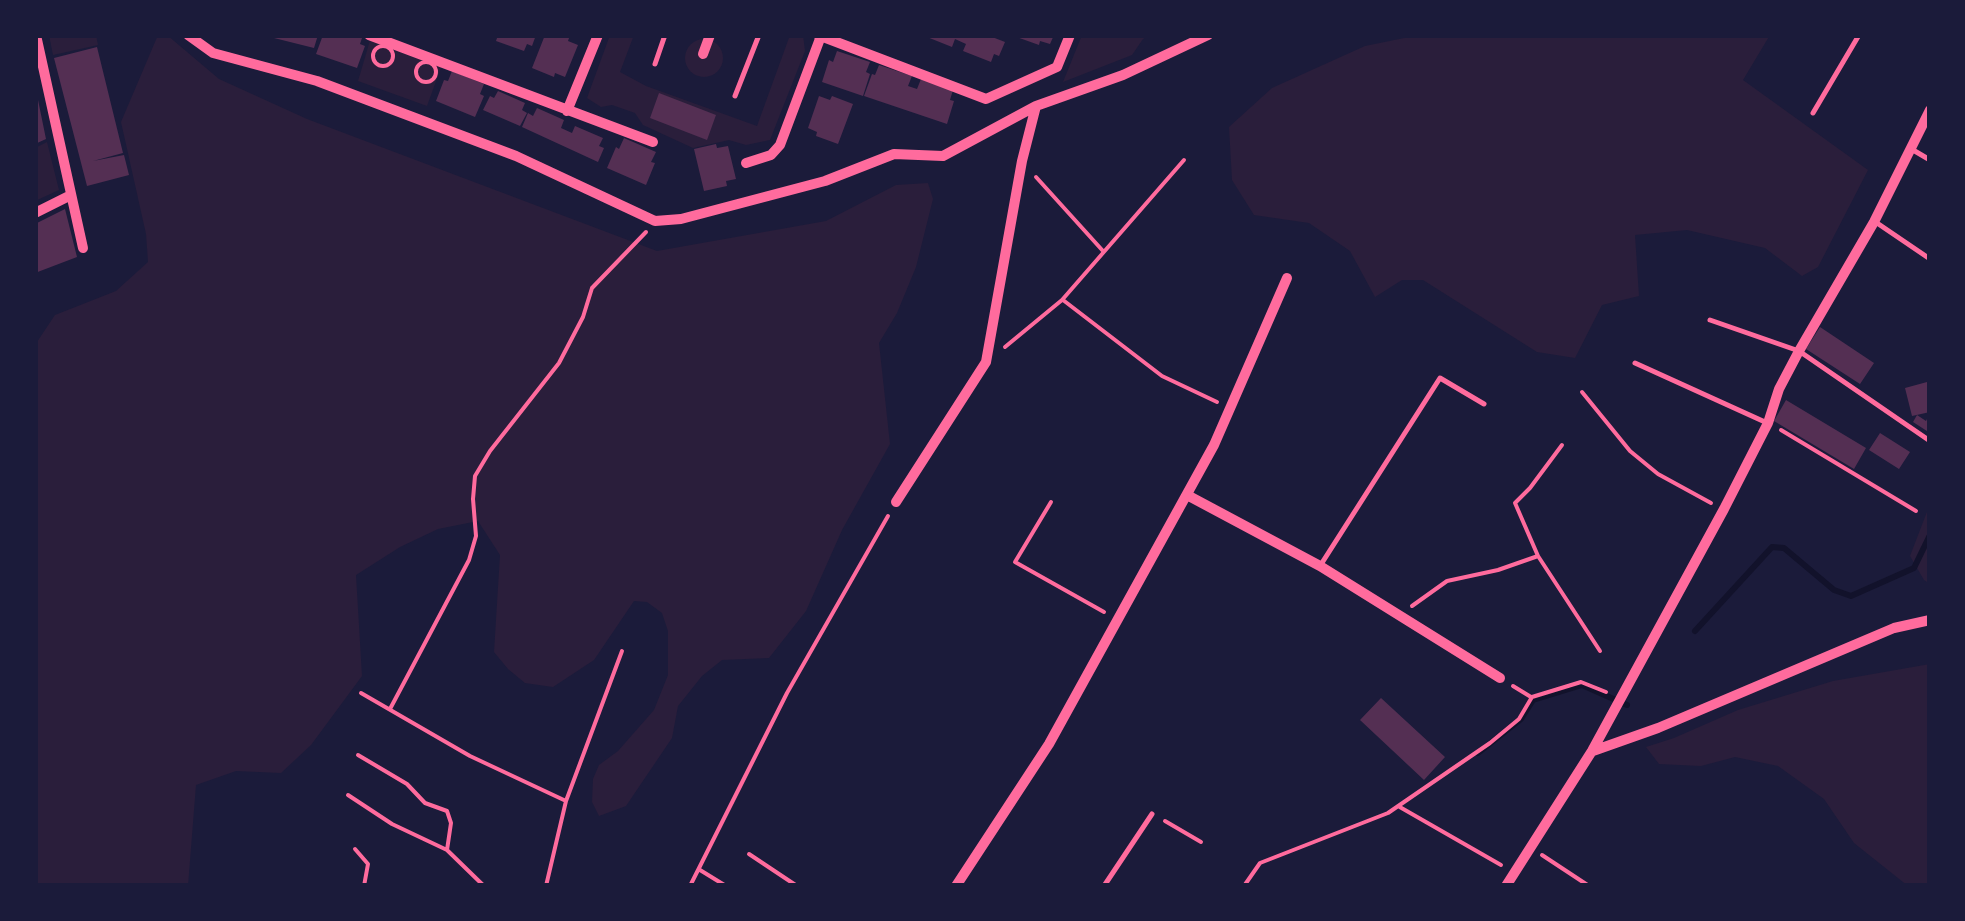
<!DOCTYPE html>
<html>
<head>
<meta charset="utf-8">
<style>
	body { margin:0 }
	#map { position:relative; width:1965px; height:921px; overflow:hidden; background:#1b1b3a; font-family:"Source Sans 3",sans-serif }
	canvas { display:block }
	.frame { position:absolute; inset:0; border:38px solid #1b1b3a; pointer-events:none }
</style>
</head>
<body>
<div id="map">
<canvas width="1965" height="921"></canvas>
<div class="frame"></div>
</div>
<script>
const c = document.querySelector('canvas').getContext('2d');
c.lineJoin = 'round';
function fill(path, color) { c.fillStyle = color; c.fill(path, 'evenodd'); }
const shape = rows => new Path2D(rows.map(r => 'M' + r).join(''));
function strokePath(path, color, width, dash) { c.strokeStyle = color; c.lineWidth = width; c.lineCap = dash ? 'butt' : 'round'; c.setLineDash(dash || []); c.stroke(path); }
const green = shape([
	[49,35,96,35,98,45,53,55],
	[158,35,167,35,219,79,307,119,657,251,826,221,896,185,928,183,933,199,916,267,897,313,879,343,890,444,842,530,806,611,769,658,722,660,702,676,678,706,672,738,626,806,599,816,592,802,593,779,599,765,618,751,654,710,668,675,668,631,662,613,647,602,634,601,594,660,553,687,525,683,508,669,494,652,500,555,478,521,438,529,400,547,356,575,362,676,311,745,281,773,236,771,196,785,188,886,35,886,35,345,55,315,116,291,148,262,146,234,121,122],
	[610,35,634,35,620,72,646,86,757,126,790,35,803,35,805,51,770,140,746,145,729,140,693,148,643,125,635,113,612,105,601,107,587,98],
	[1082,35,1150,35,1143,39,1132,55,1063,82],
	[1419,35,1770,35,1743,80,1868,170,1818,267,1802,276,1765,248,1687,230,1635,235,1639,296,1602,305,1575,358,1537,352,1423,280,1402,280,1375,297,1350,251,1309,223,1254,215,1232,180,1229,127,1272,88,1365,46],
	[371,37,443,62,427,106,358,81],
	'685 58a19 19 0 1 1 38 0a19 19 0 1 1-38 0Z',
	[47,142,59,190,35,201,35,148],
	[1930,504,1930,584,1924,580,1910,556],
	[1930,664,1930,886,1908,886,1854,843,1824,799,1778,766,1735,757,1701,766,1659,764,1646,747,1674,738,1738,710,1833,681]
]);
const stream = shape([
	[1695,631,1772,547,1784,548,1834,590,1851,596,1914,568,1930,535],
	[1478,753,1521,719,1533,700,1582,685,1627,705]
]);
const building = shape([
	[275,35,318,35,314,48,274,38],
	[323,35,363,35,360,44,365,46,357,68,316,54],
	[498,35,536,35,532,46,527,44,524,51,496,41],
	[545,35,570,35,568,41,578,45,565,77,555,73,554,77,532,68],
	[922,35,987,35,1005,42,999,56,994,54,991,62,963,51,966,44,955,39,952,47],
	[1011,35,1054,35,1050,44,1040,41,1039,45],
	[97,47,123,153,93,161,124,155,129,175,87,186,54,58],
	[837,51,870,62,866,72,870,74,863,96,822,82,829,60,833,62],
	[879,65,912,76,908,86,917,89,921,79,953,90,950,100,954,101,947,124,864,96,872,74,875,75],
	[452,71,484,84,480,94,484,96,475,117,436,101,444,80,448,81],
	[498,91,525,103,522,110,527,113,520,126,483,110,490,96,494,98],
	[659,93,716,115,707,140,650,118],
	[37,95,46,139,35,144,35,96],
	[819,96,830,100,832,96,853,104,838,144,816,136,817,132,808,128],
	[537,108,564,120,561,128,572,133,575,126,603,138,599,146,604,148,598,162,522,127,528,113,533,116],
	[624,138,656,152,651,162,655,163,646,185,607,168,616,147,619,149],
	[716,144,717,148,728,146,736,179,726,181,727,186,704,191,694,149],
	[65,209,77,257,35,273,35,224],
	[1820,327,1874,363,1860,384,1806,349],
	[1927,382,1930,412,1912,416,1905,388],
	[1786,400,1866,448,1854,469,1774,421],
	[1930,413,1930,433,1913,422,1917,415,1926,421],
	[1880,433,1910,452,1899,469,1869,450],
	[1381,698,1445,757,1424,780,1360,720]
]);
const path = shape([
	'373 56a10 10 0 1 1 20 0a10 10 0 1 1-20 0Z',
	'416 72a10 10 0 1 1 20 0a10 10 0 1 1-20 0Z',
	[1036,177,1103,251],
	[1063,300,1162,376,1217,402],
	[1005,347,1062,300,1184,160],
	[1582,392,1630,451,1658,474,1711,503],
	[1781,430,1916,511],
	[1051,502,1015,562,1104,612],
	[1538,556,1515,503,1530,488,1562,445],
	[1412,606,1447,581,1498,570,1538,556,1600,651],
	[1513,686,1531,697],
	[361,693,470,756,566,801,546,886],
	[390,709,469,560,476,536,473,499,475,476,490,451,559,363,583,317,592,288,646,232],
	[358,755,407,784,425,803,447,811,451,823,447,850],
	[348,795,392,824,447,850,484,886],
	[566,801,622,651],
	[1398,806,1501,865],
	[1165,821,1201,842],
	[355,849,368,864,364,886],
	[749,854,797,886],
	[1542,855,1589,886],
	[700,870,726,886],
	[690,886,787,693,888,516],
	[1244,886,1260,863,1388,813,1490,743,1519,719,1532,697,1581,682,1606,692]
]);
const service = shape([
	[655,64,665,35],
	[735,96,759,35],
	[1813,113,1859,35],
	[1913,150,1930,160],
	[1877,223,1930,259],
	[1710,320,1799,351,1930,441],
	[1635,363,1765,422],
	[1320,566,1440,378,1484,404],
	[1104,886,1152,814]
]);
const minor = shape([
	[36,35,83,248],
	[188,35,213,53,317,81,516,156,655,221,681,219,825,181,894,154,943,156,1036,106,1123,75,1208,35],
	[369,35,653,142],
	[818,35,986,99,1057,67,1070,35],
	[703,54,710,35],
	[567,111,598,35],
	[746,163,771,155,780,145,821,36],
	[35,213,69,196],
	[1187,495,1320,566,1500,678],
	[896,502,986,362,1022,161,1036,106],
	[1593,751,1658,728,1894,628,1930,620],
	[956,886,1049,744,1214,445,1287,278],
	[1506,886,1592,751,1724,509,1768,423,1779,389,1799,351,1874,222,1930,110]
]);
fill(green, '#2a1e3b');
strokePath(stream, '#12122b', 6);
fill(building, '#542f53');
strokePath(path, '#ff6b9d', 4);
strokePath(service, '#ff6b9d', 5);
strokePath(minor, '#ff6b9d', 10);
</script>
</body>
</html>
